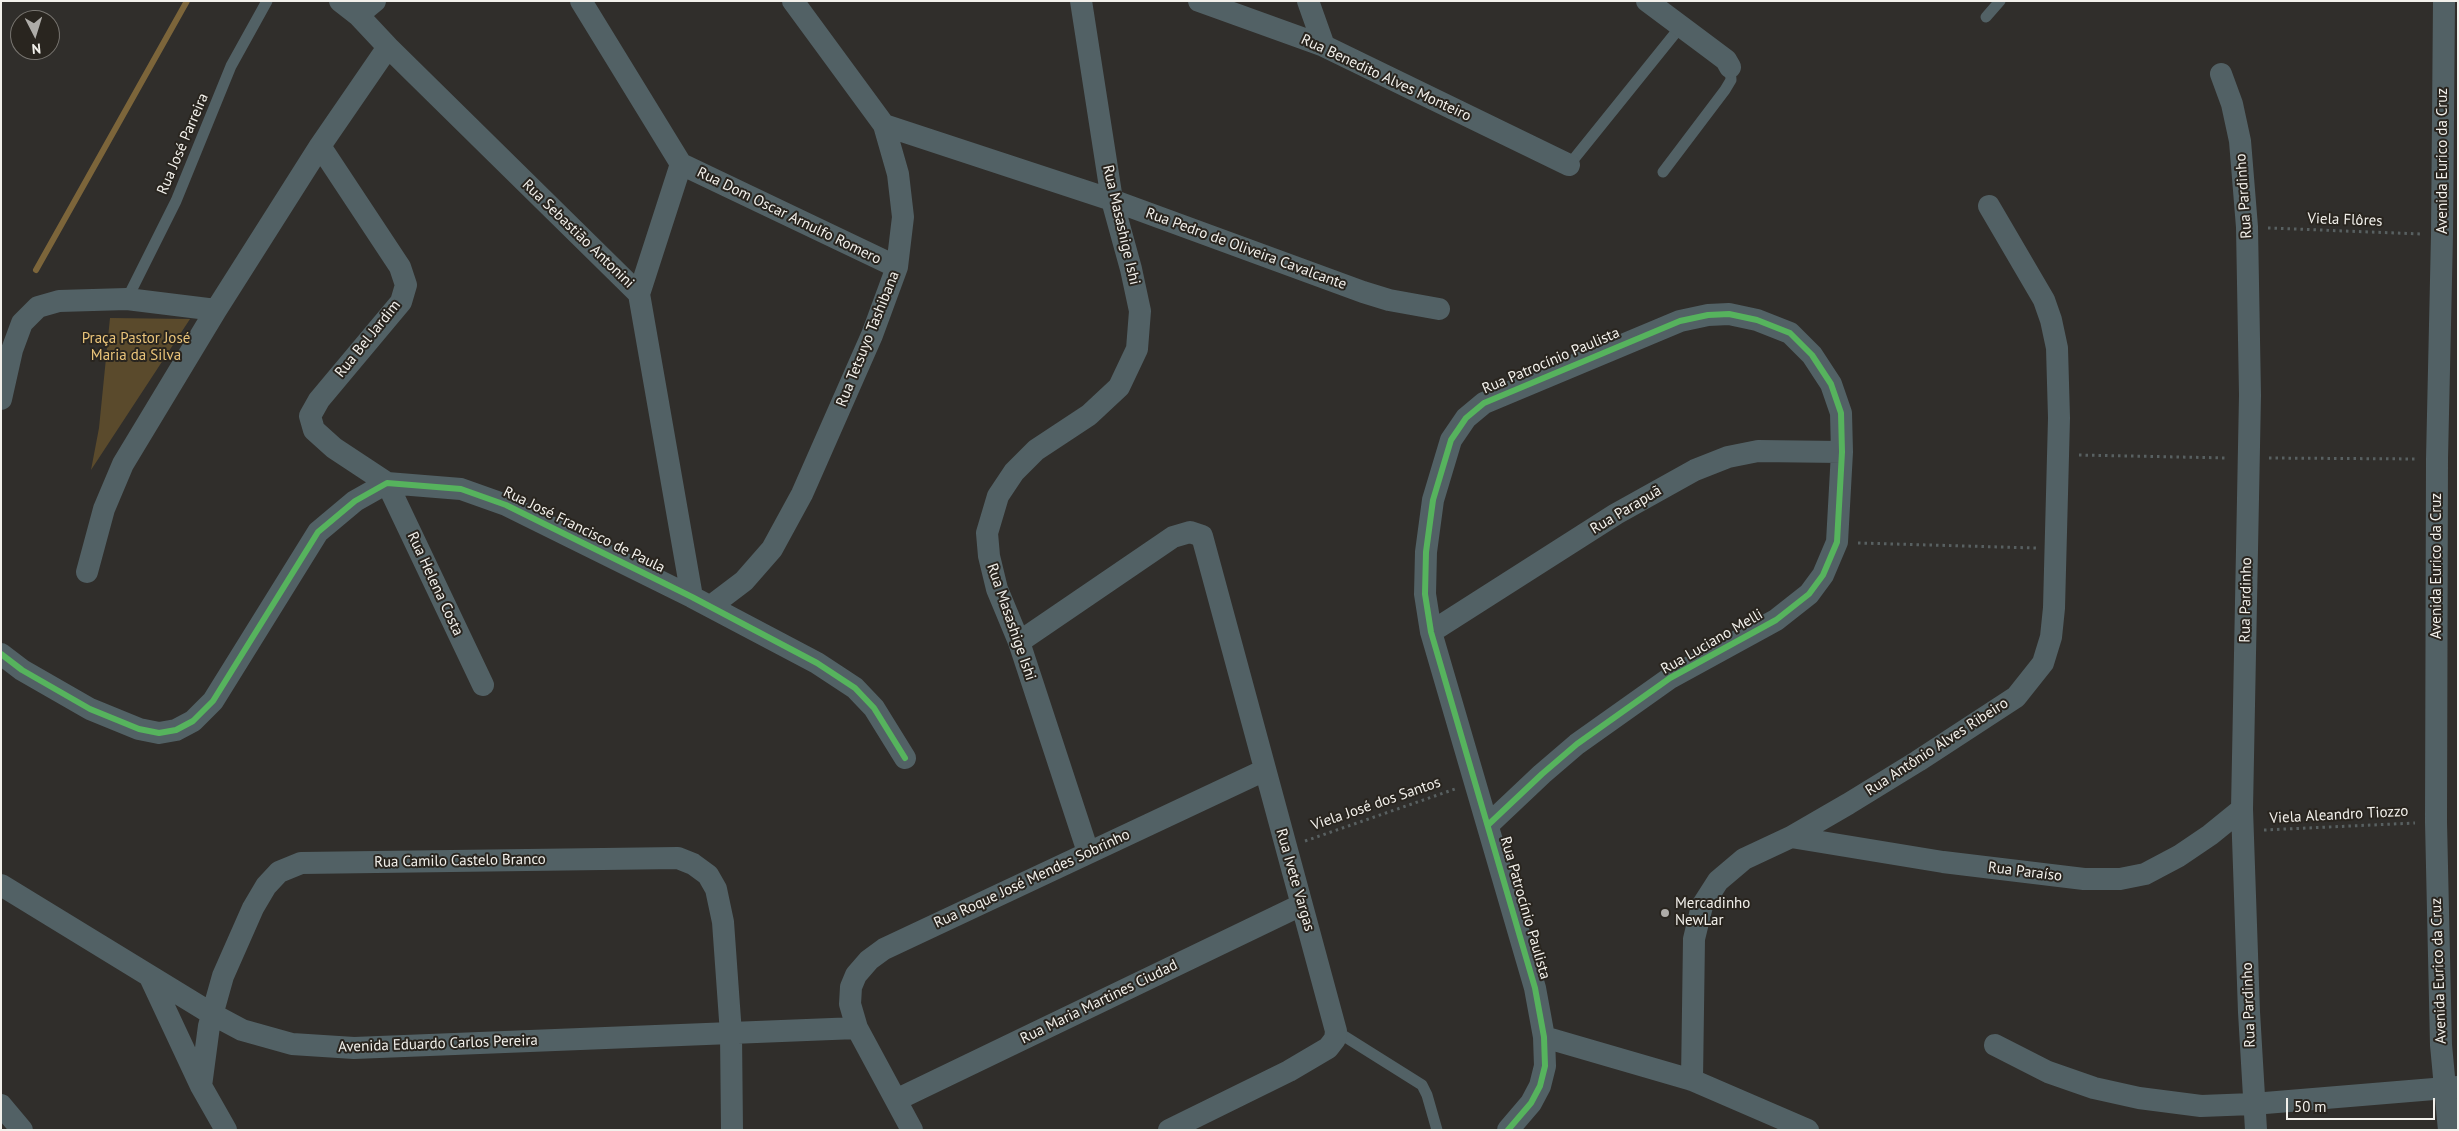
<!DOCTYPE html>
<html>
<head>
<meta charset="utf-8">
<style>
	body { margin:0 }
	#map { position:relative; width:2459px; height:1131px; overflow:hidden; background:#302e2b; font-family:"PT Sans",sans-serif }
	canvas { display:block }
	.frame { position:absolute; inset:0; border:2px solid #f2f0eb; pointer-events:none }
	.north { position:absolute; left:10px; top:10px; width:50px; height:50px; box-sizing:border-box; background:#29251f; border:1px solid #797671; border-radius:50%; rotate:175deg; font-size:14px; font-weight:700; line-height:20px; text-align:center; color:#f2f0eb }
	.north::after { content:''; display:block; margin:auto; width:18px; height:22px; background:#aeaca8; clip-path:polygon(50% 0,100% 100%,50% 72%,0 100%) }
	.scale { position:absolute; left:2286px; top:1098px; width:149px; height:22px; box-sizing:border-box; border:2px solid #f2f0eb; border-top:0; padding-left:6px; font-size:15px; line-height:18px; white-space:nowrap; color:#f2f0eb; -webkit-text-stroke:4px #29251f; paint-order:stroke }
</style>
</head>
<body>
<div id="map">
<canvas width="2459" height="1131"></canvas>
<div class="frame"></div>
<div class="north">N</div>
<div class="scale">50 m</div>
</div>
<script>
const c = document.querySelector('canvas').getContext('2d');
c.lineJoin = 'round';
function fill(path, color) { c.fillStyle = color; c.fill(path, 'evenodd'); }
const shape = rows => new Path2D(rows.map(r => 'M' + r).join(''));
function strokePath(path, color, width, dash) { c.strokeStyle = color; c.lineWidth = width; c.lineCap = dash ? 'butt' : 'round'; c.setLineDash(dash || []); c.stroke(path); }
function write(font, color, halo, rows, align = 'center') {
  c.font = font + ' "PT Sans",sans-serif'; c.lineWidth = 4; c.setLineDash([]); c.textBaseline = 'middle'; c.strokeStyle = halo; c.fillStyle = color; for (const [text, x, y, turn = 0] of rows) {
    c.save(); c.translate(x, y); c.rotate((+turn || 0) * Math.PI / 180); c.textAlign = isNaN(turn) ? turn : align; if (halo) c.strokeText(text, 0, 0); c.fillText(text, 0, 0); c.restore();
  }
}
const green = shape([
	[110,318,190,319,91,470,99,428]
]);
const stream = shape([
	[36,270,187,1]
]);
const path = shape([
	[2268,228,2422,234],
	[2079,455,2228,458],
	[2269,458,2418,459],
	[1858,543,2036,548],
	[2264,830,2415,823],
	[1305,841,1455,789]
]);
const lane = shape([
	[1986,17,2000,1],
	[1569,165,1681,26],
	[1663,172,1725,90,1731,80,1730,67],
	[127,299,176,201,231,66,267,1],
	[1336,1031,1422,1085,1427,1095,1437,1130]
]);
const street = shape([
	[340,1,358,15,388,47,639,294,692,597],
	[581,1,681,164,639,294],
	[1081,1,1112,200,1131,269,1140,311,1137,349,1119,387,1089,415,1036,450,1014,472,998,496,987,533,989,556,997,589,1019,642,1088,852],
	[1199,1,1324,46,1569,165],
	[1308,1,1324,46],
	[1647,1,1710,48,1726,60,1730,67],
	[2444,1,2442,235,2437,459,2436,822,2441,1045,2449,1130],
	[358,15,375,1],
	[2221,74,2232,104,2240,141,2247,227,2250,395,2242,809,2249,1012,2256,1130],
	[884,125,1112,200,1363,292,1389,300,1439,309],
	[320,146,400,267,406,285,401,302,319,400,310,416,314,430,334,448,387,483,483,685],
	[681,164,897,267],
	[1,399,12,350,22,323,38,307,59,301,127,299,216,310],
	[87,572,104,509,123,464,216,310,320,146,388,47],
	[711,606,744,581,772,549,802,494,872,335,897,267,903,217,898,174,884,125,793,1],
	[1431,632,1616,514,1695,470,1728,457,1758,451,1842,452],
	[1019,642,1173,537,1190,532,1202,536,1336,1031,1335,1039,1328,1048,1289,1071,1169,1130],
	[1,654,22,670,90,709,139,729,159,733,176,730,193,721,213,701,318,532,355,501,387,483,461,489,506,505,692,597,817,663,855,688,874,708,905,758],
	[1488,825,1542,774,1577,744,1670,678,1776,620,1809,594,1823,575,1837,542,1842,452,1841,413,1831,384,1812,355,1790,333,1757,320,1729,314,1708,315,1680,321,1484,403,1466,418,1451,440,1433,500,1426,552,1425,594,1431,632,1535,988,1544,1037,1545,1066,1540,1086,1531,1103,1508,1130],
	[1791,837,1943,862,2084,879,2120,879,2145,874,2179,856,2210,835,2242,809],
	[1,885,212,1014,242,1030,292,1044,354,1048,857,1028],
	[150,977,201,1086,226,1130],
	[1544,1037,1692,1080,1808,1130],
	[1995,1045,2048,1072,2094,1088,2139,1098,2201,1106,2253,1104,2458,1087],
	[1692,1080,1694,939,1702,906,1718,881,1744,859,1791,837,1848,804,1918,761,2016,697,2043,663,2051,637,2054,608,2059,418,2057,348,2051,320,2044,300,1989,206],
	[201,1086,209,1026,223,976,253,908,266,886,279,872,301,863,678,858,693,864,708,875,716,889,723,922,731,1034,732,1130],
	[896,1100,1301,905],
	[1,1105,22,1130],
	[912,1130,857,1028,850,1004,851,987,856,975,869,960,884,949,1265,770]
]);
const cycleway = shape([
	[1,654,22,670,90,709,139,729,159,733,176,730,193,721,213,701,318,532,355,501,387,483,461,489,506,505,692,597,817,663,855,688,874,708,905,758],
	[1488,825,1542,774,1577,744,1670,678,1776,620,1809,594,1823,575,1837,542,1842,452,1841,413,1831,384,1812,355,1790,333,1757,320,1729,314,1708,315,1680,321,1484,403,1466,418,1451,440,1433,500,1426,552,1425,594,1431,632,1535,988,1544,1037,1545,1066,1540,1086,1531,1103,1508,1130]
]);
const markers = [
	[1665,913,5,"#aeaca8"]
];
const streetNames = [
	["Rua Benedito Alves Monteiro",1386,78,25],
	["Rua José Parreira",183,144,-67],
	["Avenida Eurico da Cruz",2443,161,-90],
	["Rua Pardinho",2244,196,-94],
	["Rua Dom Oscar Arnulfo Romero",789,216,26],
	["Viela Flôres",2345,220,2],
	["Rua Masashige Ishi",1121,225,77],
	["Rua Sebastião Antonini",578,234,44],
	["Rua Pedro de Oliveira Cavalcante",1246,249,20],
	["Rua Bel Jardim",368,339,-51],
	["Rua Tetsuyo Tashibana",868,339,-68],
	["Rua Patrocínio Paulista",1551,361,-23],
	["Rua Parapuã",1626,510,-31],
	["Rua José Francisco de Paula",584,530,26],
	["Avenida Eurico da Cruz",2437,566,-90],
	["Rua Helena Costa",435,584,65],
	["Rua Pardinho",2246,600,-89],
	["Rua Masashige Ishi",1011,622,71],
	["Rua Luciano Melli",1712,642,-30],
	["Rua Antônio Alves Ribeiro",1937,747,-33],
	["Viela José dos Santos",1376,804,-19],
	["Viela Aleandro Tiozzo",2339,815,-3],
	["Rua Camilo Castelo Branco",460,861,-1],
	["Rua Paraíso",2025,872,7],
	["Rua Roque José Mendes Sobrinho",1032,879,-25],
	["Rua Ivete Vargas",1295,880,74],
	["Rua Patrocínio Paulista",1525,908,74],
	["Avenida Eurico da Cruz",2439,971,-92],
	["Rua Maria Martines Ciudad",1099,1002,-26],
	["Rua Pardinho",2249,1005,-92],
	["Avenida Eduardo Carlos Pereira",438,1044,-2]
];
const parkNames = [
	["Praça Pastor José",136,339],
	["Maria da Silva",136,356]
];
const poiNames = [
	["Mercadinho",1675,904],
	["NewLar",1675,921]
];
fill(green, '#5a4a2c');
strokePath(stream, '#7c653a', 6);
strokePath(path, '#586061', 3, [2.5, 4]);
strokePath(lane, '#526165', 11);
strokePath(street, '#526165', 22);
strokePath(cycleway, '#56b35d', 6);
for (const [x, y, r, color] of markers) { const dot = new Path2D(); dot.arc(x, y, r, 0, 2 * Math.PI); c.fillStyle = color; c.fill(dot); strokePath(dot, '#29251f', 2); }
write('15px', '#f2f0eb', '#29251f', streetNames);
write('15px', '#eac47a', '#29251f', parkNames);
write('15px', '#f2f0eb', '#29251f', poiNames, 'left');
</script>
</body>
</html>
